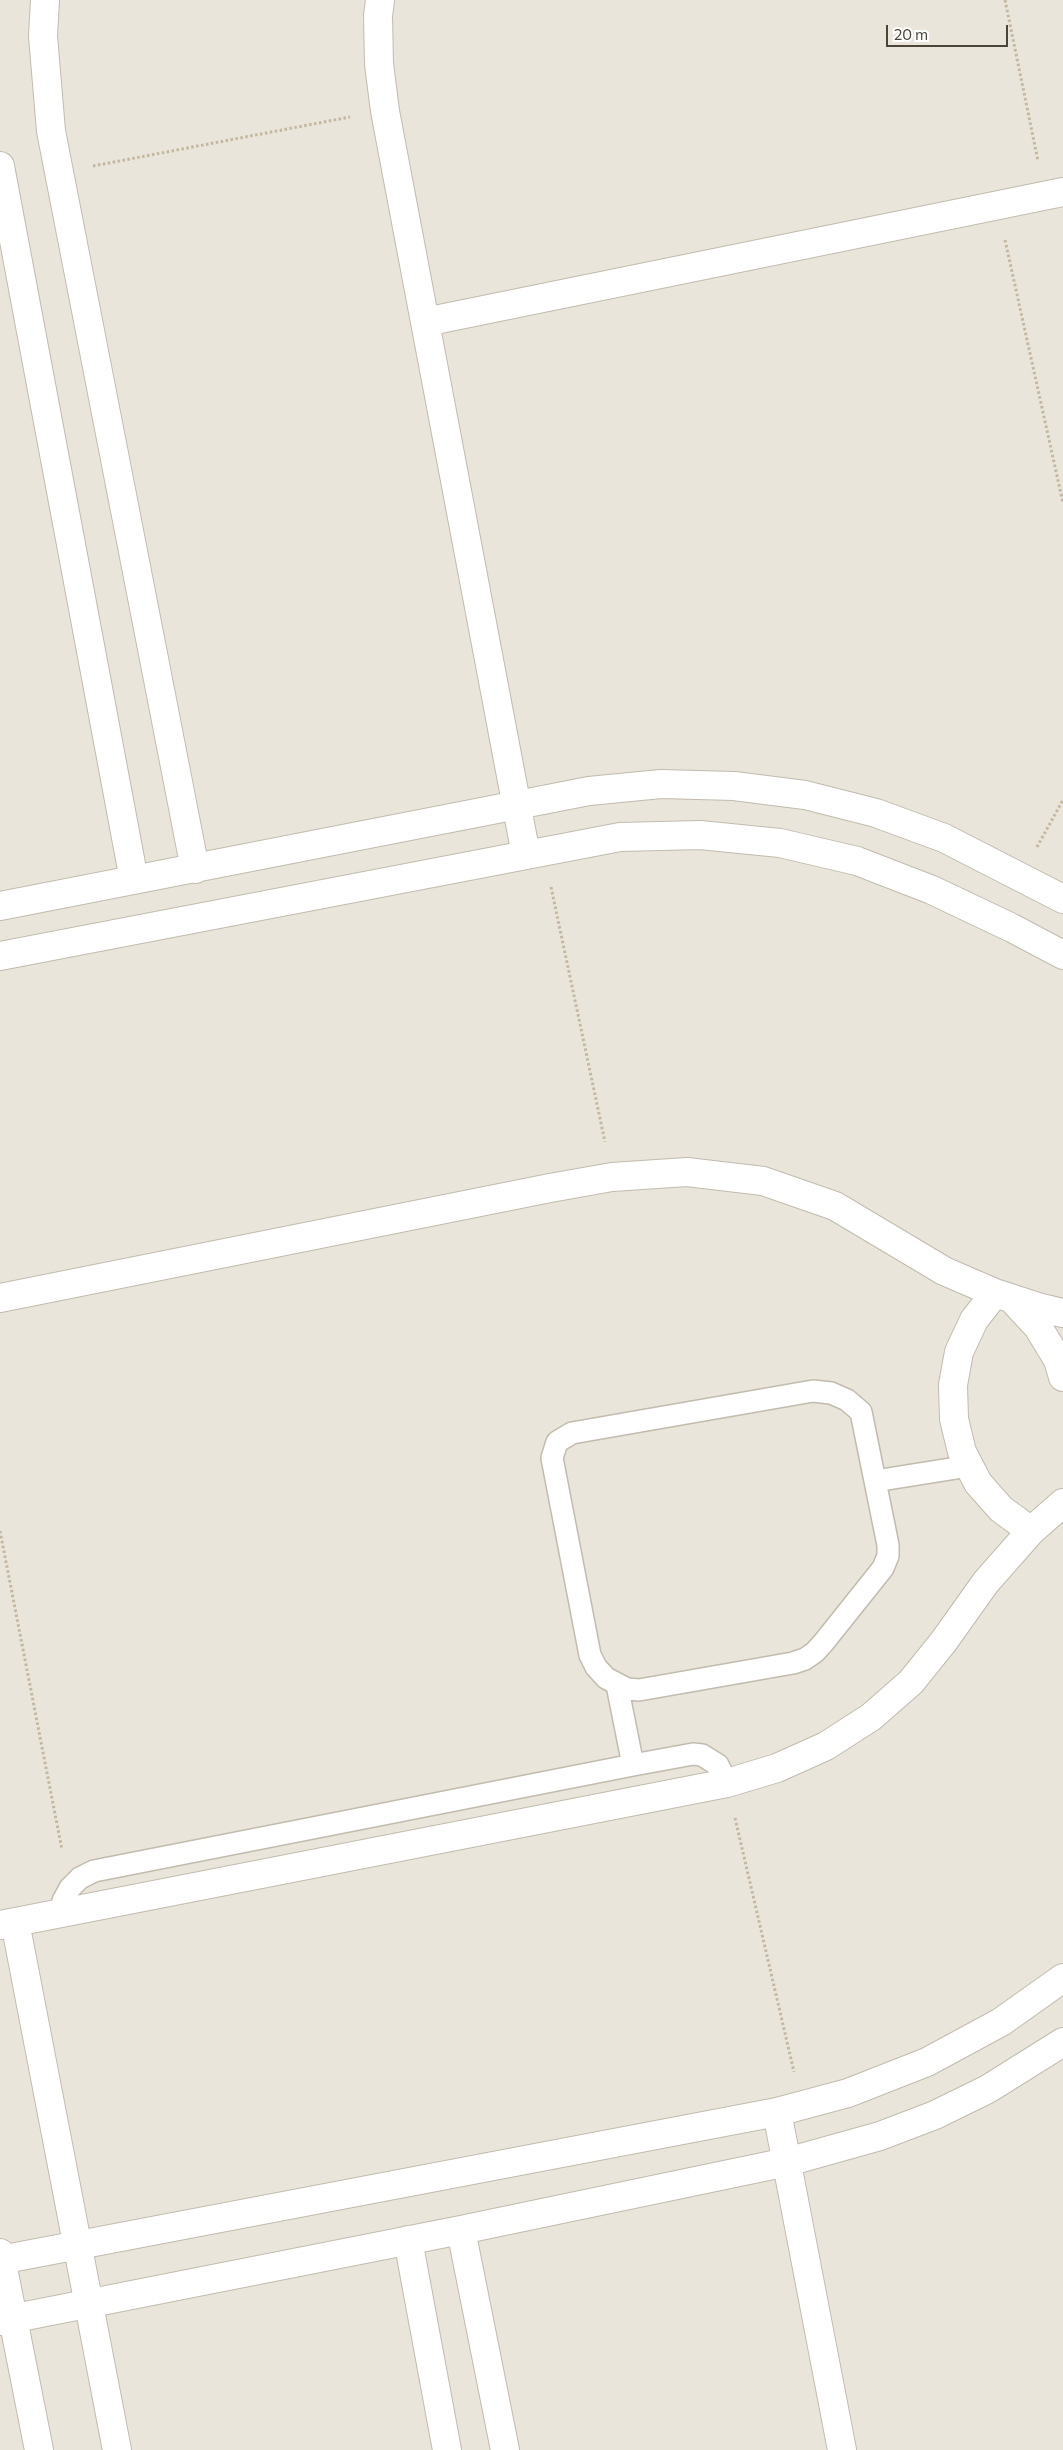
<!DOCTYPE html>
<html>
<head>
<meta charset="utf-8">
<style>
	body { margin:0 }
	#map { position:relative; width:1063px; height:2450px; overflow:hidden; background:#f6f3ec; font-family:Commissioner,sans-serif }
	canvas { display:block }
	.scale { position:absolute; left:886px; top:25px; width:122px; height:22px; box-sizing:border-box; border:2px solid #4b4439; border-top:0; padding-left:6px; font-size:15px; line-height:18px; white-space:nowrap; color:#4b4439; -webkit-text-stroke:4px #fff; paint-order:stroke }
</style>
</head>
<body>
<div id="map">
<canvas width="1063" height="2450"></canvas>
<div class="scale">20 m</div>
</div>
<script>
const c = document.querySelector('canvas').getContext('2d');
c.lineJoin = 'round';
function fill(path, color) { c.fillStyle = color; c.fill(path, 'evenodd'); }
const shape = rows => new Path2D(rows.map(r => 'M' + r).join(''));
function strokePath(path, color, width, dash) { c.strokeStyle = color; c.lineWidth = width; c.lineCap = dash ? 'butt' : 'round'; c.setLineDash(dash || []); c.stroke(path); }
const residential = shape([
	[0,0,1063,0,1063,2450,0,2450]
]);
const path = shape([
	[1005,0,1038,161],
	[93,166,350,117],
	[1005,240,1063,503],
	[1037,847,1063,800],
	[551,887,605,1142],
	[0,1531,62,1850],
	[735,1818,794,2072]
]);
const lane = shape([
	[813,1391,831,1393,847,1400,861,1412,888,1545,888,1556,883,1568,824,1642,815,1652,805,1659,793,1663,639,1690,627,1689,606,1678,596,1667,590,1655,552,1458,557,1442,572,1433,813,1391],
	[875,1481,969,1466],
	[617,1685,633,1765],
	[62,1912,63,1901,70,1888,80,1878,94,1871,633,1765,693,1754,702,1755,718,1765,727,1783]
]);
const street = shape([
	[45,0,43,36,51,131,195,869],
	[380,0,378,16,379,64,385,111,526,855],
	[0,166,134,880],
	[425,322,1063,192],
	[0,906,589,791,661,784,734,786,805,795,876,813,944,838,1063,899],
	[0,956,620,837,700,835,780,843,857,861,932,890,1012,928,1063,955],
	[995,1293,974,1320,959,1352,953,1385,954,1419,962,1452,978,1483,1001,1509,1031,1531],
	[0,1298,550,1188,612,1177,687,1172,763,1181,835,1206,944,1271,995,1293,1041,1308,1063,1313],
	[1013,1300,1038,1327,1058,1360,1063,1377],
	[15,1922,117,2450],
	[0,1925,727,1783,777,1768,826,1746,871,1717,911,1682,944,1641,986,1582,1031,1531,1063,1503],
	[777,2112,842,2450],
	[461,2230,505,2450],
	[408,2240,447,2450],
	[0,2253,39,2450],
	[0,2260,777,2112,848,2093,927,2062,1001,2022,1063,1978],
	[0,2321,461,2230,787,2162,880,2136,935,2115,988,2089,1063,2042]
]);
fill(residential, '#eae5da');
strokePath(lane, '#c2bbae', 24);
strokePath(street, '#c2bbae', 30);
strokePath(path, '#c4b79f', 3, [2.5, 2.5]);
strokePath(lane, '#fff', 21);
strokePath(street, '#fff', 28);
</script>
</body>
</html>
